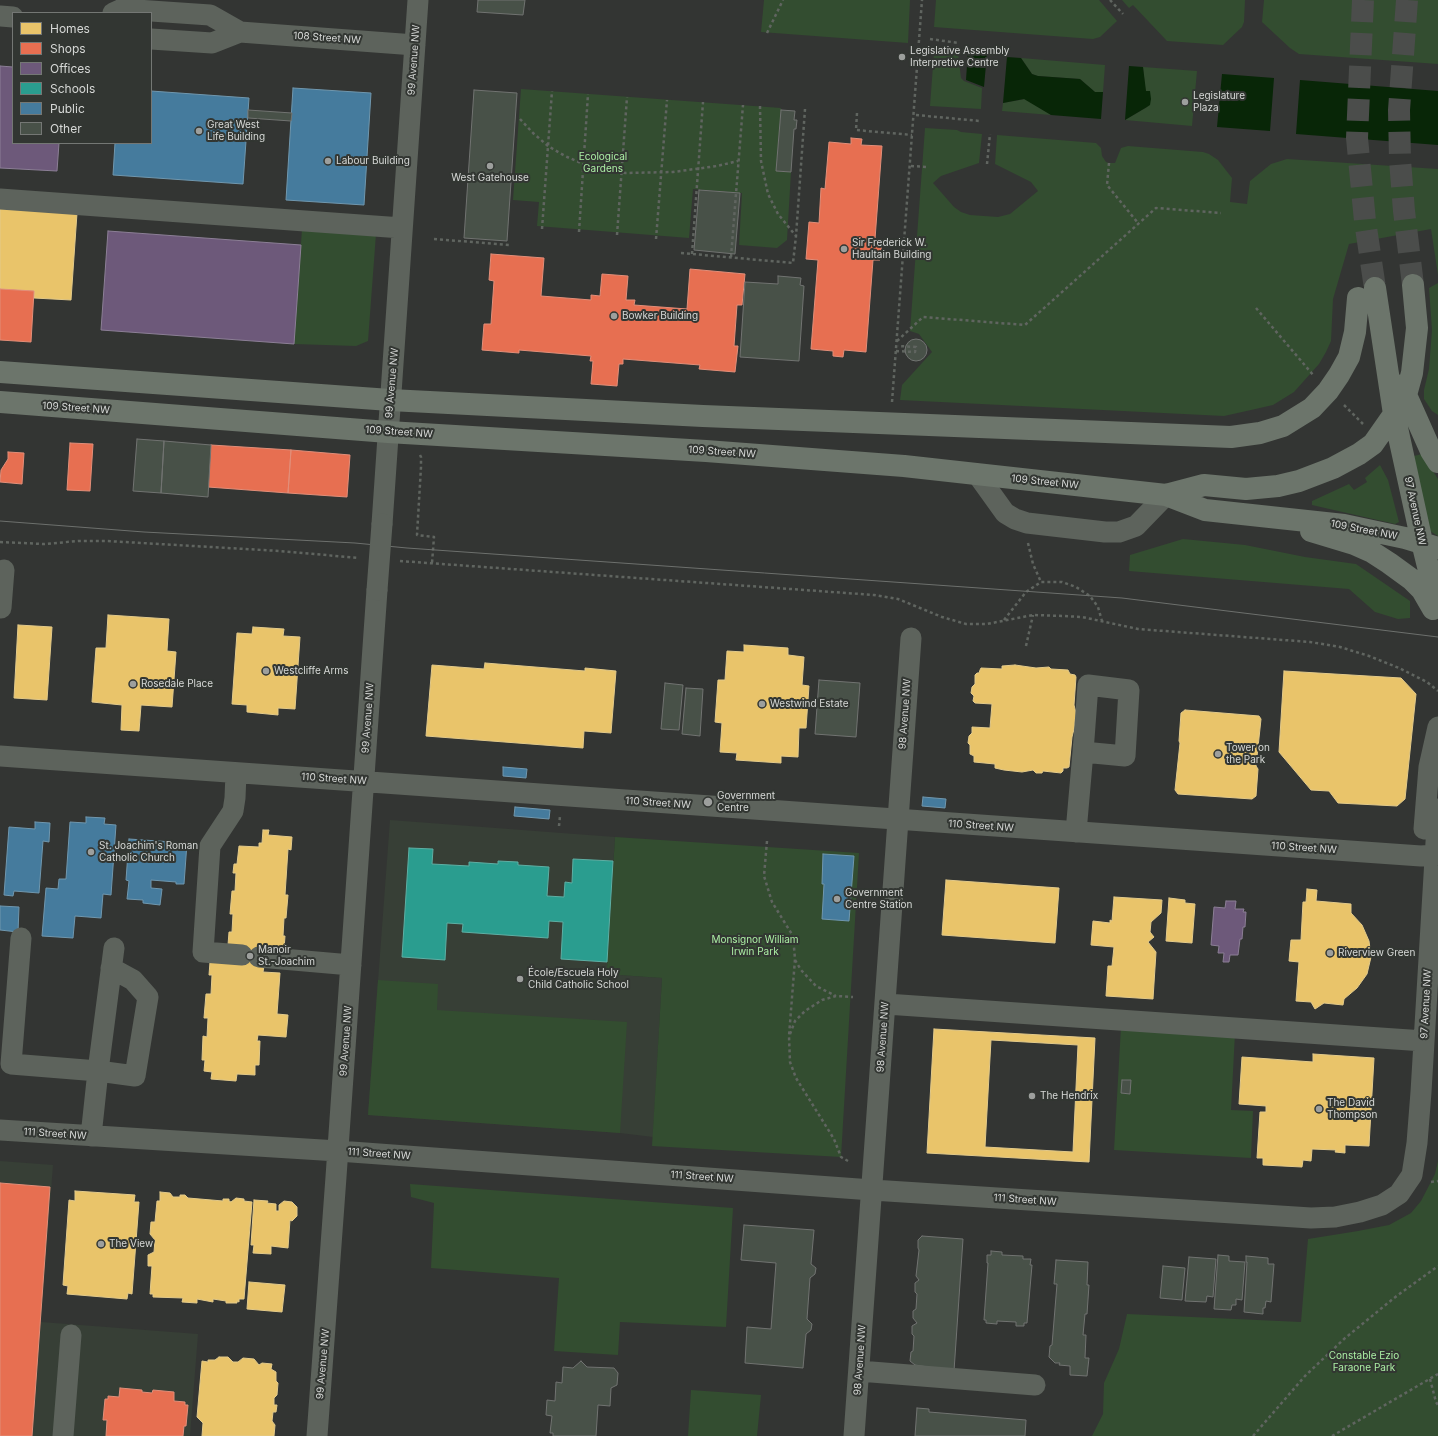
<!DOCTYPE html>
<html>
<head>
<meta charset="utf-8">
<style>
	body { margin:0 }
	#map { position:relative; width:1438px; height:1436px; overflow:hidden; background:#333533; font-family:Inter,sans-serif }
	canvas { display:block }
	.legend { position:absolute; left:12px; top:12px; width:140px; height:132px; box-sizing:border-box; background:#323632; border:1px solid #747774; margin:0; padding:5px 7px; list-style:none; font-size:12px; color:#d6d8d6 }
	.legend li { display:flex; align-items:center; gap:8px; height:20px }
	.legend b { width:20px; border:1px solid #747774 }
</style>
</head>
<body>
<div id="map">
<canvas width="1438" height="1436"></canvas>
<ul class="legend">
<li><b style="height:11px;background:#e9c46a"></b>Homes</li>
<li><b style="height:11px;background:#e76f51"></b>Shops</li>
<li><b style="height:11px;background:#6d597a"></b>Offices</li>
<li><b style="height:11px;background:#2a9d8f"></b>Schools</li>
<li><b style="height:11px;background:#457b9d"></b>Public</li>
<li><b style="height:11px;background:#485148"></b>Other</li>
</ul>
</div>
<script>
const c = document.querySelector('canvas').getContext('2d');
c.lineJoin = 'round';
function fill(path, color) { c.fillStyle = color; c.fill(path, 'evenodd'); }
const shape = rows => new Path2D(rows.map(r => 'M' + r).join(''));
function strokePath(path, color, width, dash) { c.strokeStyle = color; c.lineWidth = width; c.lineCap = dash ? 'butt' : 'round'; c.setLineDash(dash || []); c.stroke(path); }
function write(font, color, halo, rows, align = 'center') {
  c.font = font + ' Inter,sans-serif'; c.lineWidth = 4; c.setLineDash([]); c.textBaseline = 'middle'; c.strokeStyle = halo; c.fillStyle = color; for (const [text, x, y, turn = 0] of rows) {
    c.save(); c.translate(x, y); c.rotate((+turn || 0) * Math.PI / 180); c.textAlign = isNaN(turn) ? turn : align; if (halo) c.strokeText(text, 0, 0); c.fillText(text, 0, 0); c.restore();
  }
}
const built = shape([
	[390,820,615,837,607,968,620,968,619,975,662,978,653,1137,620,1133,368,1115],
	[0,1161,53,1165,41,1322,198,1334,190,1436,0,1436]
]);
const green = shape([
	[764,0,910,0,908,43,761,32],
	[936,0,1099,0,1117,21,1100,37,1093,39,934,27],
	[1122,0,1245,0,1244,22,1242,27,1223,45,1167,41,1133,5,1129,8],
	[1264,0,1438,0,1438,64,1299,54,1290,48,1262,22],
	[934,52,958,53,961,78,964,81,982,88,981,109,930,106],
	[1021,58,1105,65,1103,92,1095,92,1080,79,1038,76,1032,74],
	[1143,67,1197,71,1192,126,1125,120,1147,107],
	[521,89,781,108,776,171,791,172,787,240,777,248,739,245,742,193,693,189,689,238,537,226,539,202,513,200],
	[1025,99,1051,115,1002,111,1003,103],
	[925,128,957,130,961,132,982,134,979,163,941,176,933,183,954,207,961,212,970,215,998,217,1010,214,1038,191,1031,182,995,164,997,135,1096,143,1101,148,1102,156,1106,162,1109,163,1115,163,1121,148,1128,146,1203,152,1209,154,1218,160,1232,178,1230,202,1247,204,1250,181,1271,164,1287,159,1438,169,1438,275,1431,229,1349,244,1333,299,1331,341,1326,352,1319,364,1294,392,1273,405,1251,410,1224,416,900,400,902,385,932,352,919,334,910,331],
	[302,229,376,234,368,341,356,346,294,344],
	[1438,283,1438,415,1432,411,1424,399,1424,390,1429,369,1432,330,1429,288],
	[1422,454,1438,479,1438,536,1430,531,1410,457],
	[1380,465,1388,480,1399,522,1395,524,1312,505,1312,501,1349,484,1354,490,1367,482,1365,478],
	[1183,539,1245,545,1305,557,1356,564,1410,601,1410,618,1398,619,1375,612,1349,589,1129,571,1130,555],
	[615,837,859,853,841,1157,652,1146,662,978,619,975,620,968,607,968],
	[378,980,438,984,437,1010,627,1022,620,1133,368,1115],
	[1121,1027,1235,1033,1231,1110,1253,1111,1251,1158,1114,1150],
	[1438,1161,1438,1436,1092,1436,1103,1414,1104,1383,1119,1349,1127,1314,1301,1322,1308,1239,1358,1231,1389,1225,1411,1213,1421,1201,1435,1174],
	[410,1184,733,1208,726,1327,620,1322,618,1355,554,1351,559,1278,431,1268,434,1203,411,1197],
	[691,1390,761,1395,757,1436,688,1436]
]);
const water = shape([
	[968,51,987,53,984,87,966,80],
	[1007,57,1021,58,1032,74,1038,76,1080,79,1095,92,1103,92,1101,119,1051,115,1024,99,1003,103],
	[1129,66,1143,67,1146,91,1150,91,1151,99,1150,105,1147,107,1125,120],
	[1222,74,1274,78,1270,131,1217,127],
	[1300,80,1438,91,1438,145,1296,134]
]);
const homes = shape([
	[0,207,77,213,71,300,34,298,34,291,0,289,0,207],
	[108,615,169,619,167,651,176,652,172,707,141,705,139,731,121,730,122,705,92,702,96,648,106,648,108,615],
	[18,625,52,627,47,700,14,698,18,625],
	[253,627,284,629,283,636,300,637,295,709,278,708,278,715,247,712,247,705,232,704,237,633,252,634,253,627],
	[744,645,788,648,788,655,804,657,802,685,809,686,806,728,799,728,798,757,781,756,781,763,736,760,737,753,720,752,722,723,715,722,718,680,725,680,727,651,744,652,744,645],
	[485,663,585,671,585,668,616,671,611,733,584,731,583,748,426,736,432,665,484,669,485,663],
	[1015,665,1036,668,1049,667,1051,669,1068,670,1070,674,1075,675,1076,677,1074,705,1076,713,1074,729,1072,737,1069,767,1067,768,1063,768,1063,771,1061,773,1043,771,1042,773,1036,773,1033,770,1022,772,1004,770,995,768,995,764,974,762,974,756,970,754,970,745,968,743,969,736,972,733,972,727,990,728,992,704,975,703,973,701,974,696,971,693,972,687,975,684,975,675,977,673,979,673,980,670,981,668,1002,669,1002,666,1015,665],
	[1284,671,1401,678,1416,694,1405,799,1397,806,1338,803,1329,791,1311,790,1279,752,1284,671],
	[1185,710,1259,716,1261,719,1256,766,1258,769,1256,796,1252,799,1178,794,1175,790,1180,743,1179,741,1181,713,1185,710],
	[263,830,269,830,268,835,292,837,291,850,288,849,285,895,288,895,286,918,284,918,283,936,285,936,284,949,264,966,263,972,280,973,277,1014,288,1015,286,1037,258,1035,257,1041,260,1041,259,1065,255,1065,255,1075,237,1074,236,1081,211,1079,212,1072,204,1071,205,1060,202,1060,203,1036,207,1037,208,1018,204,1018,206,994,211,994,212,975,209,975,210,962,228,945,229,932,232,932,233,914,230,914,232,891,235,891,236,873,233,873,234,864,237,864,239,846,259,847,259,843,262,843,263,830],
	[946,880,1059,888,1055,943,942,935,946,880],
	[1307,889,1317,890,1316,901,1351,904,1351,913,1362,925,1369,941,1371,957,1367,974,1357,988,1344,999,1343,1005,1324,1003,1315,1009,1311,1002,1296,1001,1299,962,1289,961,1291,940,1301,940,1303,902,1306,902,1307,889],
	[1114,897,1162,900,1161,913,1151,922,1150,932,1154,937,1148,942,1156,952,1153,999,1106,996,1108,966,1112,966,1114,947,1091,945,1093,921,1110,923,1110,920,1112,921,1114,897],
	[1169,898,1185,900,1185,903,1195,904,1192,943,1166,941,1169,898],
	[934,1029,1095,1038,1089,1162,927,1153,934,1029],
	[991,1040,1078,1045,1073,1152,985,1147,991,1040],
	[1313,1054,1374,1058,1369,1146,1345,1145,1345,1153,1335,1152,1336,1150,1312,1149,1311,1161,1303,1160,1302,1167,1263,1165,1263,1158,1257,1158,1260,1112,1266,1112,1266,1106,1239,1104,1242,1057,1313,1062,1313,1054],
	[75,1191,135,1195,134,1202,139,1202,132,1294,128,1293,127,1299,67,1294,68,1286,63,1285,69,1200,75,1201,75,1191],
	[160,1192,170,1193,173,1197,180,1197,180,1195,185,1195,188,1198,223,1201,223,1199,229,1199,229,1201,231,1202,236,1198,244,1199,244,1201,252,1202,244,1299,239,1299,239,1302,237,1301,237,1303,226,1303,226,1301,213,1299,213,1302,197,1299,197,1303,182,1302,183,1298,153,1297,153,1294,150,1294,152,1266,148,1266,148,1255,154,1252,155,1240,150,1234,151,1222,155,1222,157,1201,160,1201,160,1192],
	[254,1200,268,1201,267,1203,276,1204,276,1211,279,1211,279,1205,284,1201,292,1202,297,1207,297,1216,292,1221,290,1220,288,1248,271,1246,271,1254,253,1253,254,1245,251,1245,254,1200],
	[249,1282,285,1285,282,1312,247,1309,249,1282],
	[219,1357,228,1357,233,1362,238,1362,243,1358,254,1359,259,1365,262,1363,272,1364,271,1369,276,1372,276,1381,278,1383,277,1395,274,1398,274,1405,277,1405,276,1412,273,1412,272,1421,275,1425,274,1436,202,1436,203,1423,197,1417,202,1361,208,1362,208,1360,215,1360,219,1357]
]);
const shops = shape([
	[851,138,862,139,861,145,882,146,875,239,882,240,880,260,873,260,866,352,844,350,843,357,833,356,833,351,811,349,818,260,806,259,809,222,819,223,821,188,825,189,829,142,851,144,851,138],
	[491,254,544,258,541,296,591,300,591,295,600,296,602,274,628,276,626,300,635,300,634,305,687,309,690,269,745,274,742,305,737,305,734,346,738,346,735,372,699,369,700,365,623,359,623,364,619,364,617,386,591,384,593,361,590,361,591,356,519,350,519,353,482,350,484,324,491,324,494,281,489,280,491,254],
	[0,289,34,291,31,342,0,340,0,289],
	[70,443,93,444,90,491,67,490,70,443],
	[211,445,291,450,288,493,208,487,211,445],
	[291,450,350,455,347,497,288,493,291,450],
	[8,452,24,453,22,484,0,482,1,470,8,459,8,452],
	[0,1183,50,1187,32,1436,0,1436,0,1183],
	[120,1388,142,1390,142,1392,152,1393,153,1390,174,1392,174,1401,185,1402,185,1405,188,1405,186,1426,184,1426,183,1436,106,1436,107,1420,103,1420,105,1399,108,1399,108,1396,119,1397,120,1388]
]);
const offices = shape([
	[0,66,13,67,13,143,59,143,57,171,0,168,0,66],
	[108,231,301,245,294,344,101,330,108,231],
	[1226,901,1236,901,1235,909,1244,909,1243,912,1246,912,1245,927,1243,927,1242,939,1240,939,1238,955,1230,955,1229,962,1223,962,1224,953,1218,953,1219,946,1211,945,1214,907,1225,908,1226,901]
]);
const schools = shape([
	[409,848,433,849,432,864,469,866,469,862,498,864,498,861,518,862,518,865,549,867,547,896,564,897,565,882,572,883,573,859,613,861,607,962,561,959,563,922,549,921,548,938,462,932,463,924,447,923,445,960,402,957,409,848]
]);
const public = shape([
	[293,88,371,93,364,205,286,200,293,88],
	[151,91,249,98,243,184,113,175,115,143,151,143,151,91],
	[503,767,527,769,526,778,503,776,503,767],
	[923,797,946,799,945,808,922,806,923,797],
	[515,807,550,810,549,819,514,816,515,807],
	[86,817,105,818,104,824,116,825,111,895,103,894,101,918,75,916,73,938,42,936,46,888,58,889,59,879,66,879,70,822,86,823,86,817],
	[35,822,50,823,49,842,43,841,39,893,14,891,13,896,4,895,9,827,35,829,35,822],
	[129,839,187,843,184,884,176,884,176,882,151,880,151,888,162,889,160,905,143,903,143,900,127,899,129,881,126,880,129,839],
	[823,854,854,856,849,921,822,919,824,884,822,884,823,854],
	[0,906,19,907,18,932,0,930,0,906]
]);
const building = shape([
	[478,0,525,0,523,15,477,12,478,0],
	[474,90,517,93,507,241,464,238,474,90],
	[248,110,292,113,291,121,248,118,248,110],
	[781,110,795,111,794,120,797,120,796,129,794,129,791,172,776,171,781,110],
	[699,190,740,193,735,254,694,250,699,190],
	[778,276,801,278,800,285,804,286,799,361,740,357,745,282,778,284,778,276],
	'905 350a11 11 0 1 1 22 0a11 11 0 1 1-22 0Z',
	[137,439,164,441,161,493,133,491,137,439],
	[164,441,211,445,208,497,161,493,164,441],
	[819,680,860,683,856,737,815,734,819,680],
	[665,683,683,685,679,730,661,729,665,683],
	[686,688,703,689,700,736,682,734,686,688],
	[1122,1080,1131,1080,1130,1094,1121,1093,1122,1080],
	[744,1225,814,1230,811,1264,816,1268,815,1274,810,1278,807,1319,812,1324,811,1330,806,1334,803,1368,745,1363,747,1327,771,1329,776,1263,741,1260,744,1225],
	[922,1236,963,1239,954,1371,915,1365,910,1361,911,1352,913,1351,914,1336,912,1334,912,1326,917,1323,913,1318,913,1311,916,1309,917,1294,915,1292,915,1283,919,1280,916,1276,919,1250,918,1248,918,1240,922,1236],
	[991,1251,1002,1252,1002,1255,1023,1256,1023,1259,1031,1259,1030,1265,1032,1265,1027,1323,1024,1323,1024,1326,1016,1326,1016,1322,997,1321,997,1324,986,1323,986,1320,984,1320,988,1263,987,1263,987,1255,991,1255,991,1251],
	[1218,1255,1229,1256,1229,1261,1245,1262,1242,1300,1236,1299,1236,1305,1232,1305,1231,1310,1214,1309,1218,1255],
	[1246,1256,1268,1258,1268,1264,1274,1264,1271,1302,1266,1301,1265,1308,1263,1308,1263,1314,1244,1312,1247,1262,1246,1262,1246,1256],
	[1189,1257,1216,1259,1213,1297,1207,1296,1206,1302,1185,1301,1189,1257],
	[1056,1260,1088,1262,1087,1285,1089,1285,1087,1314,1085,1314,1083,1335,1086,1335,1085,1358,1089,1358,1087,1376,1070,1375,1070,1366,1059,1365,1060,1363,1055,1363,1049,1357,1050,1346,1052,1345,1057,1284,1054,1284,1056,1260],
	[1163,1266,1185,1268,1182,1300,1160,1298,1163,1266],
	[581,1361,587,1367,614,1368,618,1373,617,1385,611,1388,610,1406,598,1405,596,1436,553,1436,553,1433,550,1433,552,1416,546,1415,547,1400,555,1401,556,1382,562,1383,563,1367,573,1368,581,1361],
	[917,1408,929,1409,929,1412,1026,1420,1025,1436,915,1436,917,1408]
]);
const majorTunnel = shape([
	[1363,0,1357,138,1365,221,1375,288],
	[1407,0,1399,110,1400,160,1404,211,1413,285]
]);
const path = shape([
	[1110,0,1123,14],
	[767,33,783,0],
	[930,39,959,43],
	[760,106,761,161,768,194,778,214,796,236,805,109],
	[857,113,856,130,912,135],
	[916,115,980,121],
	[520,119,533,133,548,146,565,156,583,164,603,170,626,173,673,172,717,166,738,161],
	[1109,163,1107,185,1138,223],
	[987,164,990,134],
	[911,166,928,167],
	[542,229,552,91],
	[579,232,588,94],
	[617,235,627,97],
	[434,239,510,245],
	[656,239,667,100],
	[681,253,793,263,796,236],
	[692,254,703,102],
	[731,257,743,105],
	[1256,308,1314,376],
	[897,341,923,317,1025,325,1156,208,1221,213],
	[896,351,915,352,916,347,898,346],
	[892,402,922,0],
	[1344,405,1363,424],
	[420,455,421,457,421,467,417,535,434,537,432,563],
	[0,542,44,544,79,541,107,541,280,551,359,558],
	[1028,543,1033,564,1041,582],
	[400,561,874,595,898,599,942,617,966,624,987,624,1033,615,1063,616,1082,617,1138,629,1310,642,1340,647,1369,656,1399,668,1427,682,1438,691],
	[1004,620,1026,592,1041,582,1062,582,1076,587,1090,596,1098,607,1102,621],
	[1026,646,1033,615],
	[559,826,560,816],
	[767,841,764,876,772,902,793,936,795,959,789,1036,790,1062,796,1078,834,1139,841,1157,848,1161],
	[795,960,801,970,816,986,836,996],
	[790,1034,795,1021,805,1011,822,1000,836,996,853,997],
	[1431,1182,1438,1181],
	[1430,1379,1436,1402,1438,1405],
	[1253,1436,1305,1376,1344,1339,1394,1298,1438,1266],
	[1332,1436,1438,1374]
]);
const minor = shape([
	[113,13,122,9,210,15,240,32,415,45],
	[0,16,13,17],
	[151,39,212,43,240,32],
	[0,199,402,228],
	[977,474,1005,513,1015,519,1027,523,1105,532,1119,532,1136,526,1166,495],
	[382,524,418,0],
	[0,608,1,608,4,570],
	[0,756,1421,856,1435,855],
	[236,773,235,798,233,811,210,846,203,952,242,955],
	[1424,829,1429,767,1438,727],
	[1076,832,1083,752,1125,756,1129,690,1088,685,1083,752],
	[21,938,11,1064,98,1071,135,1076,148,997,133,980,111,968],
	[259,957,351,965],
	[886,1004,1424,1041],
	[0,1130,338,1151,872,1190,1311,1218,1335,1217,1360,1212,1382,1205,1399,1194,1412,1175,1417,1143,1421,1092,1438,809],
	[91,1136,98,1071,114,948],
	[859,1371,1035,1385],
	[63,1436,71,1335],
	[317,1436,336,1177,377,590],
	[854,1436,911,638]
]);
const major = shape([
	[1375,288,1394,414,1422,542,1438,607],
	[0,372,390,400,703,416,1231,437,1260,433,1283,426,1312,408,1328,391,1339,375,1349,357,1355,332,1358,298],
	[1403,385,1406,395,1431,451,1438,462],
	[0,402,388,432,706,451,904,466,1166,495,1205,510,1344,525,1405,538,1438,548],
	[1166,495,1204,485,1246,489,1278,486,1299,481,1333,468,1359,454,1373,444,1394,414,1406,395,1412,373,1417,328,1413,285],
	[1311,531,1354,544,1372,552,1389,563,1411,579,1422,590,1433,609]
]);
const tram = shape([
	[0,521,144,532,355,543,407,548,1122,598,1438,637]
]);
const minorBridge = shape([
	[377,590,382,524]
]);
const markers = [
	[902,57,4,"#9d9f9d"],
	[1185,102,4,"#9d9f9d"],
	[199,131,4,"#9d9f9d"],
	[328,161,4,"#9d9f9d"],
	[490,166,4,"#9d9f9d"],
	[844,249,4,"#9d9f9d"],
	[614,316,4,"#9d9f9d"],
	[266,671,4,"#9d9f9d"],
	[133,684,4,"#9d9f9d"],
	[762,704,4,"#9d9f9d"],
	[1218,754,4,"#9d9f9d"],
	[708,802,5,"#9d9f9d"],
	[91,852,4,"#9d9f9d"],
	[837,899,4,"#9d9f9d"],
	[1330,953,4,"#9d9f9d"],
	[250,956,4,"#9d9f9d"],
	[520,979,4,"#9d9f9d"],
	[1032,1096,4,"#9d9f9d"],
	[1319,1109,4,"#9d9f9d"],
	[101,1244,4,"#9d9f9d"]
];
const streetNames = [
	["108 Street NW",327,38,4],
	["99 Avenue NW",414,60,-86],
	["99 Avenue NW",392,383,-85],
	["109 Street NW",76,408,4],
	["109 Street NW",399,432,4],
	["109 Street NW",722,452,4],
	["109 Street NW",1045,482,6],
	["97 Avenue NW",1415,511,78],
	["109 Street NW",1364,530,11],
	["98 Avenue NW",905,714,-86],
	["99 Avenue NW",368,718,-86],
	["110 Street NW",334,779,4],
	["110 Street NW",658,803,4],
	["110 Street NW",981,826,4],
	["110 Street NW",1304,848,4],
	["97 Avenue NW",1426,1004,-87],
	["98 Avenue NW",883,1037,-86],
	["99 Avenue NW",346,1041,-86],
	["111 Street NW",55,1134,4],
	["111 Street NW",379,1154,4],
	["111 Street NW",702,1177,4],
	["111 Street NW",1025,1200,4],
	["98 Avenue NW",860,1360,-86],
	["99 Avenue NW",323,1364,-85]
];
const poiNames = [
	["Legislative Assembly",910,51],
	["Interpretive Centre",910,63],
	["Legislature",1193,96],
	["Plaza",1193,108],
	["Great West",207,125],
	["Life Building",207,137],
	["Labour Building",336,161],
	["West Gatehouse",490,178,"center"],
	["Sir Frederick W.",852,243],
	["Haultain Building",852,255],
	["Bowker Building",622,316],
	["Westcliffe Arms",274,671],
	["Rosedale Place",141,684],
	["Westwind Estate",770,704],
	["Tower on",1226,748],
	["the Park",1226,760],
	["Government",717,796],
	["Centre",717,808],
	["St. Joachim's Roman",99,846],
	["Catholic Church",99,858],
	["Government",845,893],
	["Centre Station",845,905],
	["Manoir",258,950],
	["St.-Joachim",258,962],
	["Riverview Green",1338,953],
	["École/Escuela Holy",528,973],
	["Child Catholic School",528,985],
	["The Hendrix",1040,1096],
	["The David",1327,1103],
	["Thompson",1327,1115],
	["The View",109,1244]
];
const parkNames = [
	["Ecological",603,157],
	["Gardens",603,169],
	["Monsignor William",755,940],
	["Irwin Park",755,952],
	["Constable Ezio",1364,1356],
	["Faraone Park",1364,1368]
];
fill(built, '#373f36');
fill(green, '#334d30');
fill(water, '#082607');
fill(homes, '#e9c46a');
strokePath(homes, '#e3ca8a', 1);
fill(shops, '#e76f51');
strokePath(shops, '#e28e79', 1);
fill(offices, '#6d597a');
strokePath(offices, '#8c7f96', 1);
fill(schools, '#2a9d8f');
strokePath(schools, '#5eafa4', 1);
fill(public, '#457b9d');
strokePath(public, '#7097ae', 1);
fill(building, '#485148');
strokePath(building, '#717371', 1);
strokePath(majorTunnel, '#4b4d4b', 22, [22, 11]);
strokePath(path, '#606560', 2.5, [3, 3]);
strokePath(minor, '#5d635c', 21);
strokePath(major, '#6c756b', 22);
strokePath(tram, '#6d706d', 1);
strokePath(minorBridge, '#5d635c', 21);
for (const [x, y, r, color] of markers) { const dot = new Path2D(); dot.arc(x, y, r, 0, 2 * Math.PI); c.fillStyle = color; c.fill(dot); strokePath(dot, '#323632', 1.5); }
write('10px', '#d6d8d6', '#323632', streetNames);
write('10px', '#d6d8d6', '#323632', poiNames, 'left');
write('10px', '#abeea4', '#323632', parkNames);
</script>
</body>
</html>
